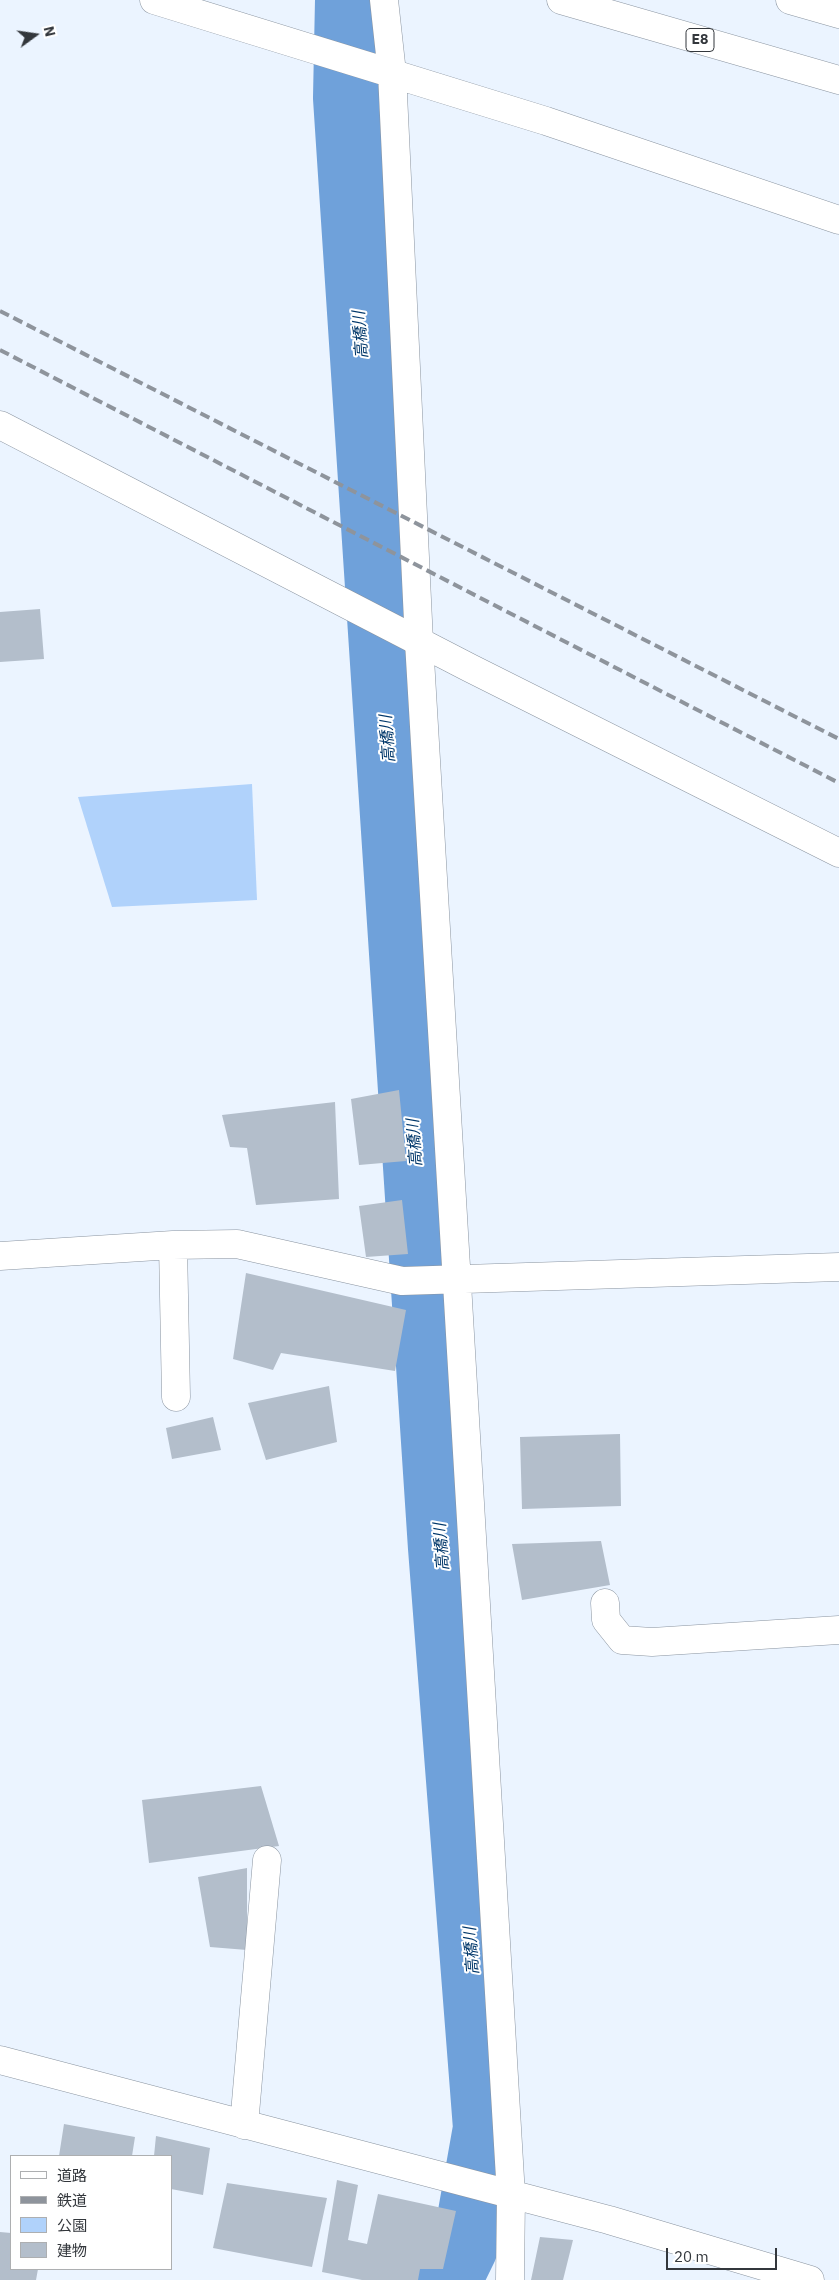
<!DOCTYPE html>
<html>
<head>
<meta charset="utf-8">
<style>
	body { margin:0 }
	#map { position:relative; width:839px; height:2280px; overflow:hidden; background:#ebf4ff; font-family:"IBM Plex Sans","Noto Sans JP",sans-serif }
	canvas { display:block }
	.legend { position:absolute; left:10px; top:2155px; width:162px; height:115px; box-sizing:border-box; background:#fff; border:1px solid #adafb1; margin:0; padding:6px 9px; list-style:none; font-size:15px; color:#33373c }
	.legend li { display:flex; align-items:center; gap:10px; height:25px }
	.legend b { width:25px; border:1px solid #adafb1 }
	.north { position:absolute; left:10px; top:10px; width:50px; height:50px; -webkit-text-stroke:4px #fff; paint-order:stroke; rotate:76deg; font-size:14px; font-weight:700; line-height:20px; text-align:center; color:#33373c }
	.north::after { content:''; display:block; margin:auto; width:18px; height:22px; background:#33373c; clip-path:polygon(50% 0,100% 100%,50% 72%,0 100%) }
	.scale { position:absolute; left:666px; top:2248px; width:111px; height:22px; box-sizing:border-box; border:2px solid #33373c; border-top:0; padding-left:6px; font-size:15px; line-height:18px; white-space:nowrap; color:#33373c; -webkit-text-stroke:4px #fff; paint-order:stroke }
</style>
</head>
<body>
<div id="map">
<canvas width="839" height="2280"></canvas>
<ul class="legend">
<li><b style="height:6px;background:#fff"></b>道路</li>
<li><b style="height:6px;background:#8e949c"></b>鉄道</li>
<li><b style="height:14px;background:#b0d2fb"></b>公園</li>
<li><b style="height:14px;background:#b3becb"></b>建物</li>
</ul>
<div class="north">N</div>
<div class="scale">20 m</div>
</div>
<script>
const c = document.querySelector('canvas').getContext('2d');
c.lineJoin = 'round';
function fill(path, color) { c.fillStyle = color; c.fill(path, 'evenodd'); }
const shape = rows => new Path2D(rows.map(r => 'M' + r).join(''));
function strokePath(path, color, width, dash) { c.strokeStyle = color; c.lineWidth = width; c.lineCap = dash ? 'butt' : 'round'; c.setLineDash(dash || []); c.stroke(path); }
function write(font, color, halo, rows, align = 'center') {
  c.font = font + ' "IBM Plex Sans","Noto Sans JP",sans-serif'; c.lineWidth = 4; c.setLineDash([]); c.textBaseline = 'middle'; c.strokeStyle = halo; c.fillStyle = color; for (const [text, x, y, turn = 0] of rows) {
    c.save(); c.translate(x, y); c.rotate((+turn || 0) * Math.PI / 180); c.textAlign = isNaN(turn) ? turn : align; if (halo) c.strokeText(text, 0, 0); c.fillText(text, 0, 0); c.restore();
  }
}
const green = shape([
	[252,784,257,900,112,907,78,797]
]);
const river = shape([
	[348,0,346,98,441,1548,486,2128,465,2247,449,2280]
]);
const building = shape([
	[40,609,44,659,0,662,0,612],
	[399,1090,406,1161,359,1165,351,1099],
	[335,1102,339,1199,256,1205,247,1148,230,1147,222,1115],
	[402,1200,408,1254,366,1257,359,1206],
	[246,1273,406,1310,395,1371,281,1353,273,1370,233,1359],
	[329,1386,337,1442,266,1460,248,1403],
	[213,1417,221,1450,172,1459,166,1428],
	[620,1434,621,1506,522,1509,520,1437],
	[601,1541,610,1585,522,1600,512,1544],
	[261,1786,279,1846,149,1863,142,1800],
	[247,1868,247,1950,210,1947,198,1877],
	[64,2124,135,2137,132,2156,59,2156],
	[156,2136,210,2148,203,2195,171,2189,171,2156,154,2156],
	[337,2180,358,2185,348,2240,367,2244,378,2194,456,2211,443,2269,420,2269,418,2280,362,2280,322,2272],
	[227,2183,327,2198,312,2267,213,2248],
	[0,2232,11,2233,11,2269,38,2269,36,2280,0,2280],
	[540,2237,573,2240,563,2280,531,2280]
]);
const street = shape([
	[154,0,546,121,839,220],
	[384,0,392,73,419,642,511,2195,510,2280],
	[173,1245,237,1244,402,1281,839,1267],
	[0,1256,173,1245,176,1397],
	[605,1603,606,1620,622,1640,652,1642,839,1630],
	[0,2060,609,2220,810,2280],
	[244,2125,267,1860]
]);
const secondary = shape([
	[0,425,470,668,839,853]
]);
const highway = shape([
	[561,0,839,80],
	[790,0,839,14]
]);
const rail = shape([
	[0,311,839,739],
	[0,350,839,783]
]);
const shields = [
	[700,40,28]
];
const shieldNames = [
	["E8",700,40]
];
const waterNames = [
	["高橋川",361,335,-94],
	["高橋川",388,739,-94],
	["高橋川",415,1143,-94],
	["高橋川",442,1547,-94],
	["高橋川",472,1951,-94]
];
fill(green, '#b0d2fb');
strokePath(river, '#6fa1da', 66);
fill(building, '#b3becb');
strokePath(street, '#8a94a0', 29);
strokePath(secondary, '#8a94a0', 29);
strokePath(highway, '#8a94a0', 29);
strokePath(street, '#fff', 28);
strokePath(secondary, '#fff', 28);
strokePath(highway, '#fff', 28);
strokePath(rail, '#8e949c', 4, [10, 5]);
for (const [x, y, w] of shields) { const box = new Path2D(); box.roundRect(x - w / 2, y - 11.5, w, 23, 4); c.fillStyle = '#fff'; c.fill(box); strokePath(box, '#33373c', 1); }
write('bold 14px', '#33373c', null, shieldNames);
write('italic 16px', '#00376a', '#fff', waterNames);
</script>
</body>
</html>
